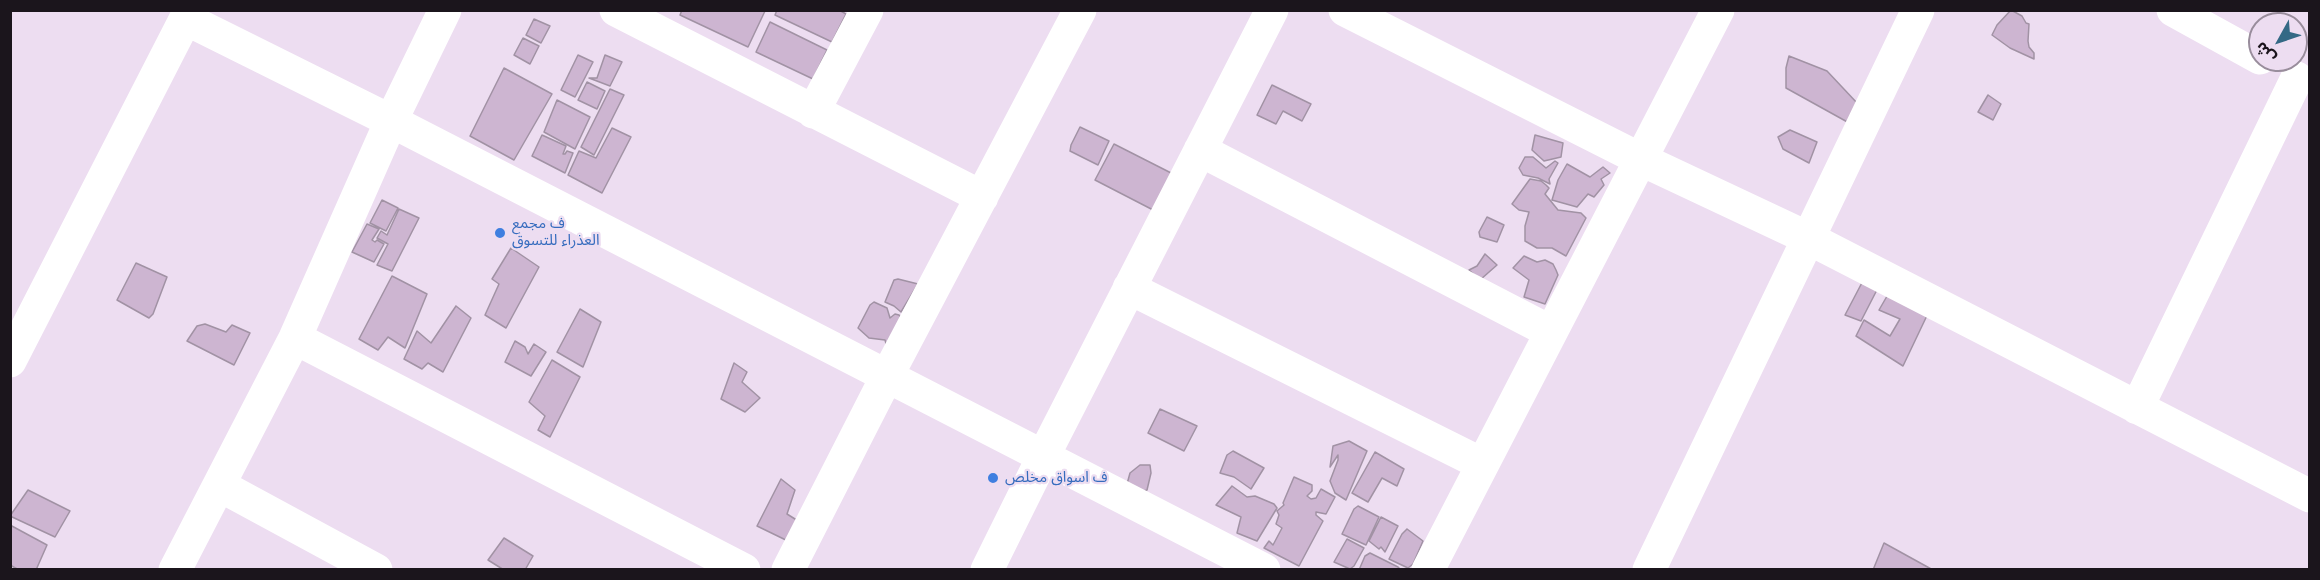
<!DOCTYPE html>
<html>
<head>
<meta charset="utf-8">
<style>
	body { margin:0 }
	#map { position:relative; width:2320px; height:580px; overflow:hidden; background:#edddf1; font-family:"Fira Sans","Noto Sans Arabic",sans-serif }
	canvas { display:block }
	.frame { position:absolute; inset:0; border:12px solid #1b151c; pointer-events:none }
	.north { position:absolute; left:2248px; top:12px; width:60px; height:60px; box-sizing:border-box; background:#edddf1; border:2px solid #998d9c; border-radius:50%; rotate:230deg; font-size:16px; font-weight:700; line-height:24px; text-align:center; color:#1b151c }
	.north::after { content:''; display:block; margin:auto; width:21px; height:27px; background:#346985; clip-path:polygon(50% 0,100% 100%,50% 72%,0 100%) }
</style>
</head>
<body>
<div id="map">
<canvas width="2320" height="580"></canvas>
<div class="frame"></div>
<div class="north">ش</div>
</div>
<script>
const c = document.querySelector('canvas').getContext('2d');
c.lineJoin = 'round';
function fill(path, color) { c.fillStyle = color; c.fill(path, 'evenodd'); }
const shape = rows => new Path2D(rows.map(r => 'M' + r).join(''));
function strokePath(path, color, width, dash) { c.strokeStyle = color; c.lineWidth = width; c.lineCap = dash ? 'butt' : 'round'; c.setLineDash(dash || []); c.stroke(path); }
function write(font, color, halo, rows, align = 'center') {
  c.font = font + ' "Fira Sans","Noto Sans Arabic",sans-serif'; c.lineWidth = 4.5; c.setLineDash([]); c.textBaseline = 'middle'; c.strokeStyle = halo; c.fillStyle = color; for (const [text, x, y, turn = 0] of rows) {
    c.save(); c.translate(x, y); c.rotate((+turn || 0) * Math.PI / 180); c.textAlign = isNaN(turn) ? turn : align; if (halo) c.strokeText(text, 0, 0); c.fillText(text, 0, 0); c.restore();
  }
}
const building = shape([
	[682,10,763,10,765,11,748,47,680,15,682,10],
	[777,10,839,10,846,14,832,42,775,15,777,10],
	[2011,10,2022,16,2026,23,2029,24,2028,41,2029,47,2034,53,2034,59,2010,48,1992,35,1997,25,2011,10],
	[534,19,550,26,541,43,526,35,534,19],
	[770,22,827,50,813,79,756,52,770,22],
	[523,38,539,46,530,64,514,55,523,38],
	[578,55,593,62,575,97,561,90,578,55],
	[605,55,622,62,610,86,589,78,597,78,605,55],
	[1789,56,1827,71,1858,104,1851,124,1786,88,1786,68,1789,56],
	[504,68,552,94,514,160,470,136,504,68],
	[587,82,605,91,597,109,578,100,587,82],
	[1272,85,1311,104,1302,121,1283,111,1276,124,1257,115,1272,85],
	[610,89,624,95,594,155,581,147,610,89],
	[1988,95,2001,104,1993,120,1978,112,1988,95],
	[557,100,590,117,575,149,544,132,557,100],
	[1080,127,1109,141,1098,165,1070,151,1071,145,1080,127],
	[612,128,631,137,602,193,568,175,579,151,596,158,612,128],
	[1790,130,1817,142,1809,163,1783,149,1778,137,1790,130],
	[542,135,566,146,563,154,565,154,567,151,573,153,565,173,532,156,542,135],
	[1535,135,1563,143,1561,157,1544,161,1532,150,1535,135],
	[1114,144,1179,177,1157,212,1095,180,1114,144],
	[1525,157,1533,157,1546,168,1555,161,1558,163,1549,179,1550,184,1538,178,1523,175,1519,168,1525,157],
	[1567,164,1590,177,1603,167,1610,173,1601,179,1604,185,1594,197,1588,194,1577,207,1552,200,1558,180,1567,164],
	[1530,179,1541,181,1546,185,1549,188,1545,194,1558,210,1581,213,1586,218,1566,256,1552,248,1537,248,1525,241,1525,226,1529,212,1519,210,1512,204,1530,179],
	[382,200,398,208,386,231,370,223,382,200],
	[399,209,419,218,392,271,377,265,388,244,377,238,381,231,387,235,399,209],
	[1487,217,1504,225,1497,242,1480,237,1479,232,1487,217],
	[367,224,379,229,372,240,375,242,377,240,384,244,374,262,352,252,367,224],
	[511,248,539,267,506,328,485,315,499,284,492,279,511,248],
	[1485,254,1497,265,1480,280,1469,270,1477,266,1485,254],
	[1524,256,1537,262,1545,260,1553,264,1556,270,1558,275,1545,304,1524,297,1529,280,1513,268,1524,256],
	[136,263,167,277,153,314,149,318,117,300,136,263],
	[1866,275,1881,282,1861,321,1845,315,1866,275],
	[392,276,427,294,405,348,388,337,378,350,359,339,392,276],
	[898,279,918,284,901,312,894,306,885,302,894,280,898,279],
	[1894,284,1932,305,1903,366,1856,336,1864,320,1890,336,1900,319,1879,310,1894,284],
	[874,302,887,308,890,318,895,314,899,315,905,323,887,347,885,340,869,338,858,328,870,305,874,302],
	[456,306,471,318,443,372,428,363,422,369,404,359,417,331,431,343,456,306],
	[580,309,601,322,583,367,557,352,580,309],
	[205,324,226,332,232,325,250,333,234,365,187,341,197,326,205,324],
	[515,341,525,347,528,354,534,344,546,352,531,376,505,362,515,341],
	[552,360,580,377,550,437,538,430,545,416,529,402,552,360],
	[734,363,747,372,742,382,760,398,745,412,721,399,734,363],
	[1160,409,1197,426,1184,451,1148,433,1160,409],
	[1349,441,1367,451,1346,500,1335,493,1330,481,1338,460,1338,455,1330,467,1333,446,1349,441],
	[1233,451,1264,468,1251,489,1234,477,1220,473,1227,455,1233,451],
	[1375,452,1404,469,1397,486,1382,478,1368,502,1352,493,1375,452],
	[1140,465,1150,465,1151,473,1147,490,1140,492,1127,484,1130,473,1140,465],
	[1294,477,1312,485,1312,491,1307,496,1311,499,1316,498,1321,489,1335,497,1326,514,1316,512,1316,515,1323,521,1299,566,1264,548,1269,541,1273,545,1282,528,1276,524,1279,515,1277,511,1284,505,1283,503,1294,477],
	[781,479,795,490,787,514,803,524,792,543,757,526,781,479],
	[1232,486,1247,497,1255,496,1274,504,1277,508,1257,541,1237,533,1241,517,1216,505,1232,486],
	[28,490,70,511,55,537,10,516,28,490],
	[1358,506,1379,517,1366,545,1342,534,1354,509,1358,506],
	[1381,517,1398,526,1385,552,1381,547,1379,549,1369,541,1381,517],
	[10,525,47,545,36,570,19,570,10,565,10,525],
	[1407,529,1423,541,1413,564,1408,568,1389,559,1402,534,1407,529],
	[504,538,533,556,525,570,504,570,488,560,504,538],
	[1347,539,1364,548,1354,566,1350,569,1334,562,1347,539],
	[1884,543,1933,570,1873,570,1884,543],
	[1370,553,1398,567,1401,570,1359,570,1365,556,1370,553]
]);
const minor = shape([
	[616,10,982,197],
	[1345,10,1640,159,1808,238,2310,496],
	[2173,10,2260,58],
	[186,19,391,121,1264,570],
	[813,112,867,10],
	[1200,150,1551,332],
	[1129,288,1482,464],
	[295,338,744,570],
	[10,361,190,10],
	[2137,408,2297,78],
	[219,485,376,570],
	[175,570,295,338,391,121,445,10],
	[788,570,887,376,1080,10],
	[987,570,1043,457,1272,10],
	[1428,570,1718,10],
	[1649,570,1918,10]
]);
const markers = [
	[500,233,6,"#3f7fe0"],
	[993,478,6,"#3f7fe0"]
];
const shopNames = [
	["ف مجمع",512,224],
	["العذراء للتسوق",512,241],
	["ف اسواق مخلص",1005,478]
];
fill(building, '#cdb5d1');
strokePath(building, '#a192a4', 1.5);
strokePath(minor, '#fff', 33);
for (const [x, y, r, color] of markers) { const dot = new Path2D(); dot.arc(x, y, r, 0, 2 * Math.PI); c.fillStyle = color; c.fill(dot); strokePath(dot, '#edddf1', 2); }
write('15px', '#366cbe', '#edddf1', shopNames, 'left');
</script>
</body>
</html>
